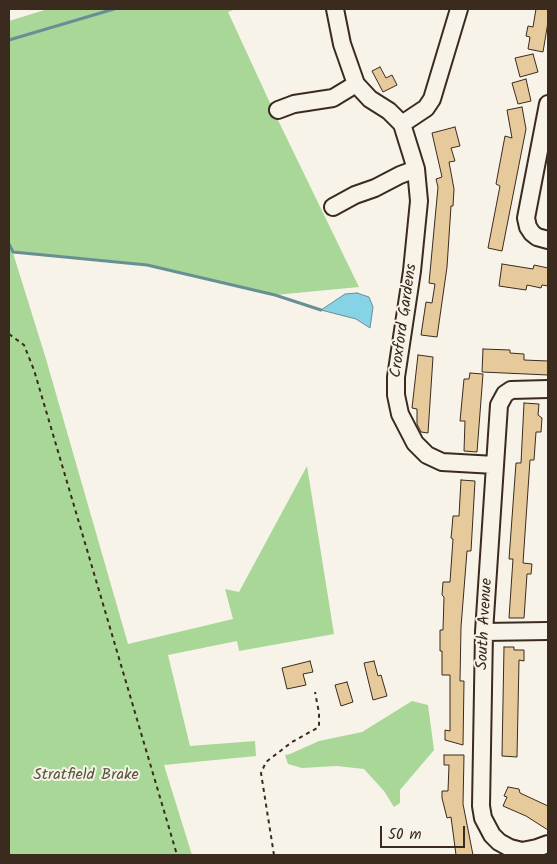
<!DOCTYPE html>
<html>
<head>
<meta charset="utf-8">
<style>
	body { margin:0 }
	#map { position:relative; width:557px; height:864px; overflow:hidden; background:#f7f3e8; font-family:Kalam,sans-serif }
	canvas { display:block }
	.frame { position:absolute; inset:0; border:10px solid #3b2a1e; pointer-events:none }
	.scale { position:absolute; left:380px; top:826px; width:85px; height:22px; box-sizing:border-box; border:2px solid #3b2a1e; border-top:0; padding-left:6px; font-size:15px; line-height:18px; white-space:nowrap; color:#3b2a1e; -webkit-text-stroke:4px #f7f3e8; paint-order:stroke }
</style>
</head>
<body>
<div id="map">
<canvas width="557" height="864"></canvas>
<div class="frame"></div>
<div class="scale">50 m</div>
</div>
<script>
const c = document.querySelector('canvas').getContext('2d');
c.lineJoin = 'round';
function fill(path, color) { c.fillStyle = color; c.fill(path, 'evenodd'); }
const shape = rows => new Path2D(rows.map(r => 'M' + r).join(''));
function strokePath(path, color, width, dash) { c.strokeStyle = color; c.lineWidth = width; c.lineCap = dash ? 'butt' : 'round'; c.setLineDash(dash || []); c.stroke(path); }
function write(font, color, halo, rows, align = 'center') {
  c.font = font + ' Kalam,sans-serif'; c.lineWidth = 4; c.setLineDash([]); c.textBaseline = 'middle'; c.strokeStyle = halo; c.fillStyle = color; for (const [text, x, y, turn = 0] of rows) {
    c.save(); c.translate(x, y); c.rotate((+turn || 0) * Math.PI / 180); c.textAlign = isNaN(turn) ? turn : align; if (halo) c.strokeText(text, 0, 0); c.fillText(text, 0, 0); c.restore();
  }
}
const green = shape([
	[48,9,236,9,228,12,276,116,359,287,275,295,147,265,13,253,46,359,128,644,233,619,225,589,239,592,307,466,334,634,239,651,237,641,168,655,190,746,255,741,256,756,164,765,192,855,9,855,9,21],
	[412,701,428,705,434,750,400,790,400,803,394,807,384,791,364,769,337,766,302,768,288,764,285,755,290,754,319,741,362,732]
]);
const water = shape([
	[357,293,369,297,373,307,370,328,356,319,321,310,345,294,357,293]
]);
const stream = shape([
	[9,40,114,9],
	[9,244,13,252,147,265,275,295,321,310]
]);
const building = shape([
	[536,9,548,9,548,22,543,52,528,49,530,37,526,36,528,26,533,27,536,9],
	[533,54,538,72,520,77,515,58,533,54],
	[380,67,386,78,392,75,397,85,383,92,372,71,380,67],
	[526,79,531,101,518,104,512,83,526,79],
	[522,107,526,129,502,251,488,248,500,186,496,184,505,136,512,138,507,110,522,107],
	[455,127,460,146,451,148,455,161,449,162,454,189,453,206,451,206,447,267,437,337,421,335,426,302,432,303,435,284,429,283,438,187,436,179,442,177,432,133,455,127],
	[502,264,533,269,534,265,548,268,548,286,542,285,541,288,527,285,526,290,499,286,502,264],
	[483,349,510,350,510,353,524,354,524,360,548,361,548,375,482,372,483,349],
	[418,355,433,357,428,433,421,432,417,424,417,409,412,408,418,355],
	[470,373,483,374,477,452,464,451,465,421,460,421,464,379,469,379,470,373],
	[524,403,539,404,538,415,542,418,541,432,536,432,534,460,530,460,523,563,532,564,531,574,527,574,524,618,509,618,513,559,509,559,516,463,521,463,524,403],
	[461,480,475,481,471,551,467,551,461,627,460,681,464,681,463,745,445,740,445,730,450,731,450,675,442,675,442,651,440,651,440,630,443,630,444,597,442,595,443,582,450,582,453,539,451,538,452,528,453,516,459,516,461,480],
	[504,647,514,647,514,650,524,650,524,661,519,660,517,757,502,756,504,647],
	[310,661,313,672,303,674,306,685,287,689,282,668,310,661],
	[374,661,378,676,381,675,387,696,373,700,364,663,374,661],
	[347,682,353,702,341,706,335,685,347,682],
	[444,755,464,755,463,804,473,855,456,855,451,817,447,818,442,798,442,791,448,791,449,765,444,765,444,755],
	[508,787,519,789,520,793,548,806,548,830,526,816,503,806,507,797,504,796,508,787]
]);
const path = shape([
	[9,334,24,345,34,370,177,855],
	[274,855,261,773,266,762,292,742,319,727,319,713,315,692]
]);
const minor = shape([
	[335,9,342,44,356,84,370,99,389,111,402,124,416,169,419,201,412,271,396,377,396,395,400,414,415,443,427,455,442,462,495,465],
	[548,104,526,218,528,227,532,233,537,237,548,240],
	[278,110,294,104,333,98,356,84],
	[402,124,426,108,432,99,459,9],
	[333,207,355,195,375,188,400,175,416,169],
	[548,389,511,390,505,394,499,405,484,632,481,806,483,818,492,835,499,842,510,848,522,851,537,848,548,844],
	[484,632,548,631]
]);
const streetNames = [
	["Croxford Gardens",405,321,-82],
	["South Avenue",486,624,-87]
];
const parkNames = [
	["Stratfield Brake",86,776]
];
fill(green, '#a9d797');
fill(water, '#86d3e5');
strokePath(water, '#688f95', 1);
strokePath(stream, '#688f95', 3);
fill(building, '#e7ca9b');
strokePath(building, '#3b2a1e', 1);
strokePath(minor, '#3b2a1e', 20);
strokePath(path, '#3b2a1e', 2, [4, 4]);
strokePath(minor, '#f7f3e8', 16);
write('16px', '#3b2a1e', '#f7f3e8', streetNames);
write('16px', '#56553c', '#f7f3e8', parkNames);
</script>
</body>
</html>
